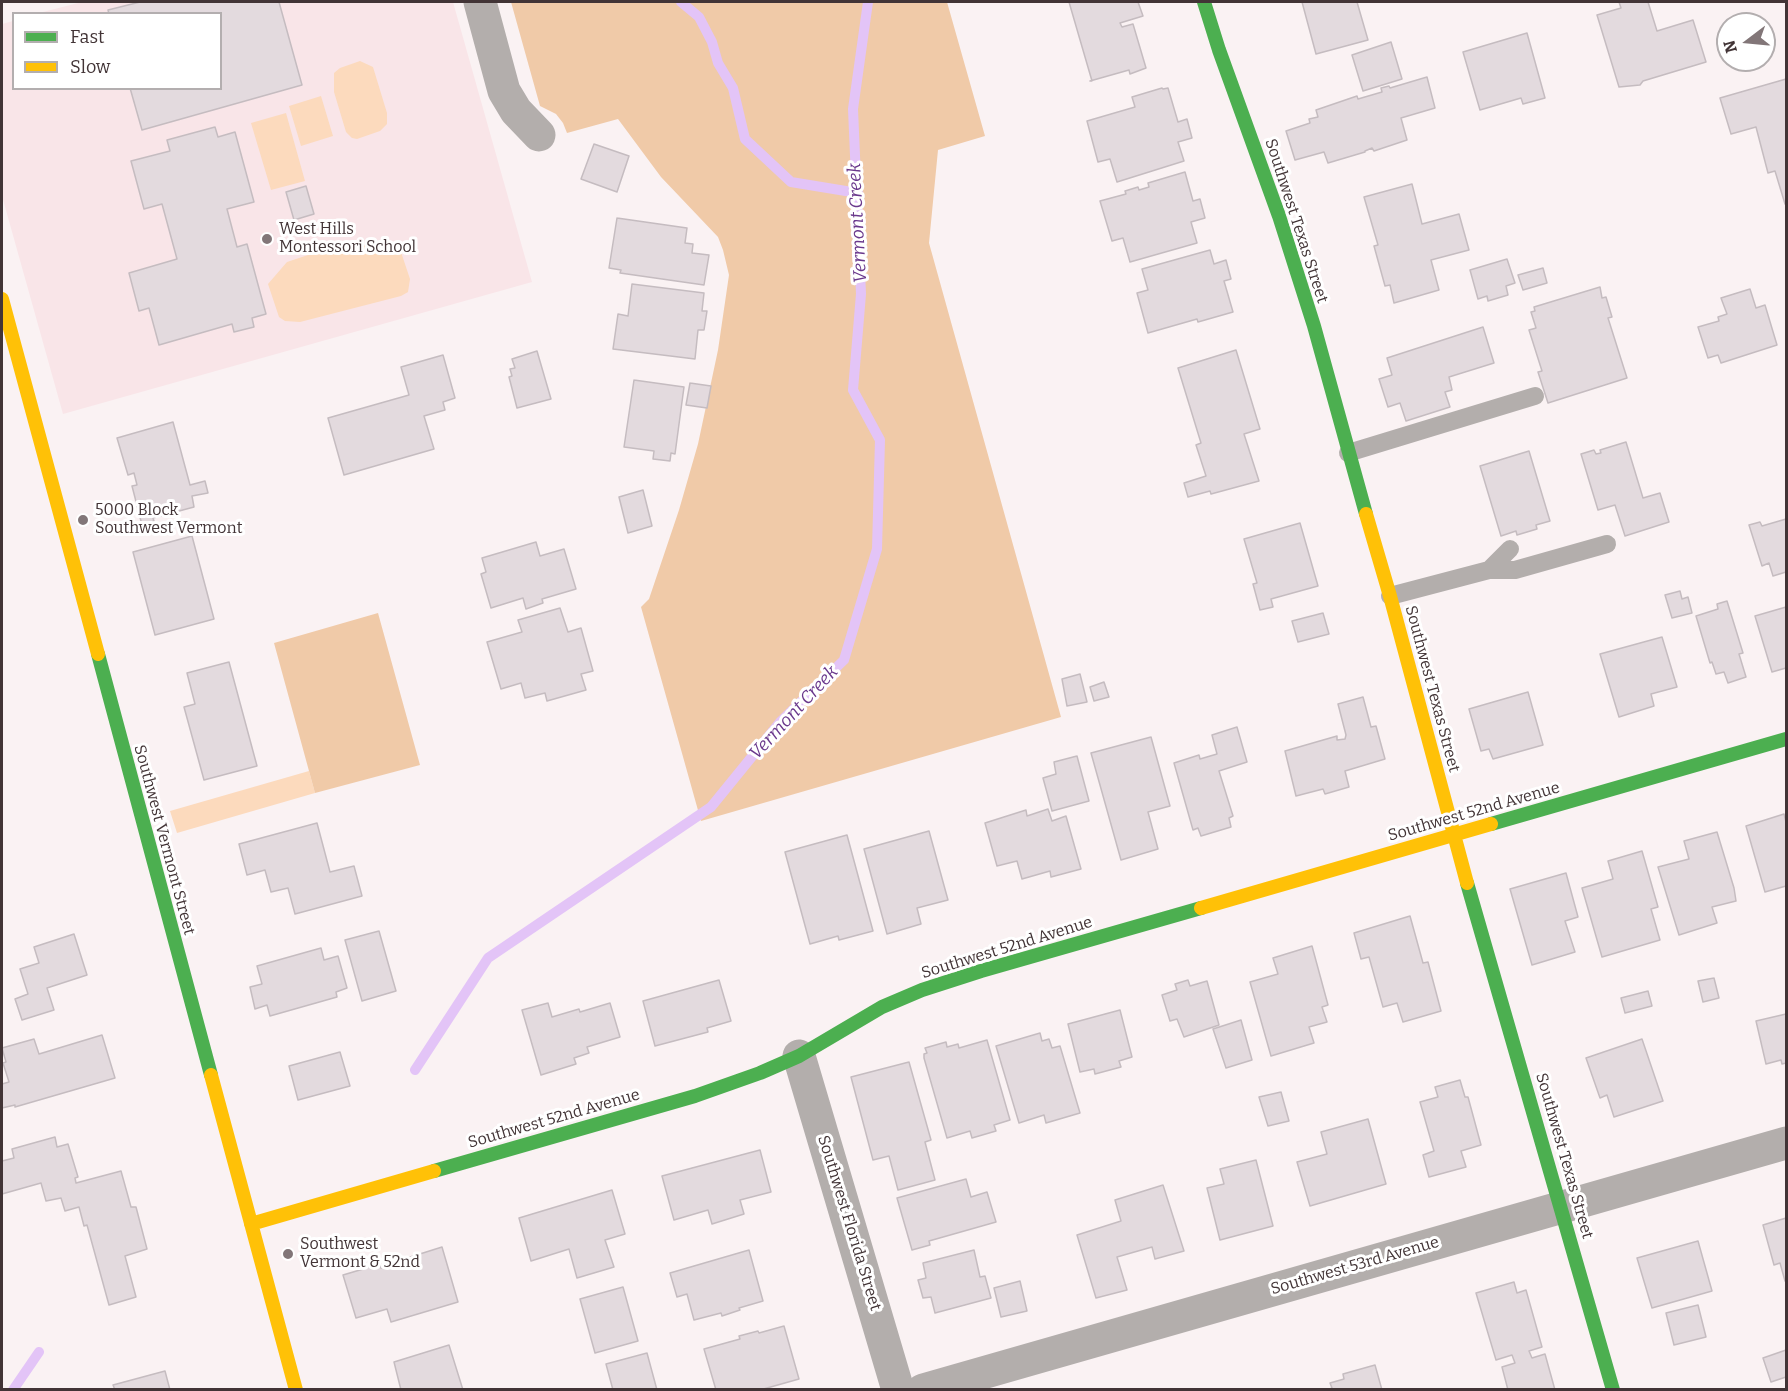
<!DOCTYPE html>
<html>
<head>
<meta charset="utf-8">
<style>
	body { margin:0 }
	#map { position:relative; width:1788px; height:1391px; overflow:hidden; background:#faf2f3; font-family:Bitter,serif }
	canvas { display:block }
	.frame { position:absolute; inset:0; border:3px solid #423436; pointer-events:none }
	.legend { position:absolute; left:12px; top:12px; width:210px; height:78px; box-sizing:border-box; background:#fff; border:2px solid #b3aeaf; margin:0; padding:8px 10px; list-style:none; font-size:18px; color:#423436 }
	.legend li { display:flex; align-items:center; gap:12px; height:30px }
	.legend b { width:30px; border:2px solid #b3aeaf }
	.north { position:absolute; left:1716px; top:12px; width:60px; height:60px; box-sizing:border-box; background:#fff; border:2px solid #b3aeaf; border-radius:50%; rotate:254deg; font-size:16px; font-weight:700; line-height:24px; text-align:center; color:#423436 }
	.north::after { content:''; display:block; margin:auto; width:21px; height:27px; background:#827678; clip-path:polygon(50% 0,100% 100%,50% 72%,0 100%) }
</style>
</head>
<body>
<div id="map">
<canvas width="1788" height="1391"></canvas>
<div class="frame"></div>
<ul class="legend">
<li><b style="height:8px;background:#4caf50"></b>Fast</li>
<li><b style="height:8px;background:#ffc107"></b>Slow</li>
</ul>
<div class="north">N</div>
</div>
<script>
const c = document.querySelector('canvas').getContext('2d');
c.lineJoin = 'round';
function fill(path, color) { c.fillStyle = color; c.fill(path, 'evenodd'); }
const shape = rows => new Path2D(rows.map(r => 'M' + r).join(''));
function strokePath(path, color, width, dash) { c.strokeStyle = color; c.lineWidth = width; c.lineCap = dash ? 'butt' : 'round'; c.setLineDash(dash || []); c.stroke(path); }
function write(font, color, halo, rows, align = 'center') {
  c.font = font + ' Bitter,serif'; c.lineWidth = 6; c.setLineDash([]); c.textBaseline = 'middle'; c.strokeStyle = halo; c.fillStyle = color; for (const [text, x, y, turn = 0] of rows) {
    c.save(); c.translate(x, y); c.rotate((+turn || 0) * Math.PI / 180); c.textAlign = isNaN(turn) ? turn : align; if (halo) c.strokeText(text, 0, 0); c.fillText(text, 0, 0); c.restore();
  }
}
const built = shape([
	[82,2,453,2,532,282,63,414,2,196,2,24,13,21,14,88,220,88,220,14,39,13]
]);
const green = shape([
	[360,61,373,67,387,113,387,124,380,131,357,139,352,138,346,132,334,92,334,73,340,68],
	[321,96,333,136,301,146,289,106],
	[286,113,305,181,271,190,251,123],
	[378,243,400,249,410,279,408,292,401,296,300,322,285,321,279,317,268,284,287,262,308,255],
	[309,771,315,793,177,833,170,811]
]);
const forest = shape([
	[511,2,947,2,985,136,938,150,929,243,1061,717,701,821,641,607,649,599,679,510,698,444,718,350,729,275,723,250,718,237,661,177,618,119,567,133,563,123,556,114,540,106],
	[378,613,420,765,315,793,274,643]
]);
const stream = shape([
	[681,2,699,17,712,42,718,63,733,88,745,139,791,182,858,193],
	[415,1070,488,958,711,807,781,721,844,660,877,549,880,440,853,390,861,294,853,109,868,2],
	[13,1390,39,1352]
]);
const building = shape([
	[140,2,279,2,302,85,142,130,130,88,220,88,220,14,109,14,108,10,140,2],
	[1069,2,1138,2,1143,16,1120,23,1122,27,1133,24,1146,68,1130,74,1129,70,1090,81,1092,81,1069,2],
	[1302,2,1357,2,1368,40,1316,54,1302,2],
	[1619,2,1648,2,1657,31,1693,20,1706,62,1643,81,1640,85,1619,87,1597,15,1621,8,1619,2],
	[1527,33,1545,98,1523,104,1521,98,1480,110,1463,52,1527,33],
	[1391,42,1402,79,1363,91,1352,55,1391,42],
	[1427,77,1435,108,1401,118,1407,140,1374,151,1372,148,1365,151,1365,152,1328,163,1324,152,1295,160,1286,131,1310,123,1309,119,1318,117,1316,110,1357,96,1358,99,1382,92,1381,88,1389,86,1390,88,1427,77],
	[1786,79,1786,204,1785,204,1775,171,1768,173,1756,127,1731,134,1720,98,1786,79],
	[1162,88,1163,89,1168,88,1178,122,1187,119,1192,138,1178,142,1184,161,1117,182,1110,159,1098,162,1087,121,1135,107,1132,97,1162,88],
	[215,127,218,137,235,132,254,202,227,209,237,247,247,244,266,314,252,318,254,327,234,332,232,324,159,345,149,308,139,311,129,273,177,259,162,204,144,209,131,161,170,151,167,140,215,127],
	[594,144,629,156,617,192,581,179,594,144],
	[1185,172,1193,201,1200,199,1205,218,1191,222,1197,243,1130,262,1123,238,1112,241,1100,201,1126,194,1125,191,1138,187,1139,190,1149,187,1148,183,1185,172],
	[1412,184,1422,224,1459,214,1469,250,1431,260,1439,290,1394,303,1390,285,1385,286,1374,246,1378,245,1364,197,1412,184],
	[306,186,314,214,294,220,286,192,306,186],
	[617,218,687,228,685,243,693,244,692,253,709,255,704,285,620,273,621,270,609,268,617,218],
	[1210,250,1214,264,1226,260,1231,279,1224,281,1233,312,1198,322,1197,319,1148,333,1137,293,1148,290,1142,269,1210,250],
	[1507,259,1515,283,1506,286,1508,295,1488,301,1487,296,1478,299,1470,270,1507,259],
	[1543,268,1547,283,1523,290,1518,275,1543,268],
	[632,284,704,293,702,311,707,311,704,330,698,330,695,359,613,349,618,314,628,316,632,284],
	[1600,287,1602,298,1606,297,1612,317,1608,318,1627,378,1548,403,1538,372,1542,371,1529,330,1536,328,1531,312,1535,311,1534,307,1600,287],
	[1750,289,1756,308,1765,305,1777,345,1721,363,1718,355,1708,358,1698,327,1719,321,1718,317,1727,314,1721,298,1750,289],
	[1483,327,1494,363,1449,377,1452,390,1445,392,1450,407,1406,421,1400,403,1388,407,1379,379,1392,375,1387,358,1483,327],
	[1236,350,1260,429,1244,434,1259,481,1211,494,1210,491,1188,497,1184,483,1206,476,1196,445,1201,443,1178,368,1236,350],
	[537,351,551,399,517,408,509,377,512,376,510,369,515,368,512,359,537,351],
	[443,355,455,398,443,402,445,410,424,416,434,449,344,475,328,418,409,395,401,367,443,355],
	[634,380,684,387,675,454,671,453,670,461,653,459,654,451,624,447,634,380],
	[690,383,711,386,707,408,686,405,690,383],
	[173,422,190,485,205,481,208,493,192,496,194,507,153,518,154,521,142,525,132,486,137,485,134,473,128,475,117,438,173,422],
	[1626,442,1643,498,1660,493,1669,522,1625,536,1615,505,1598,510,1581,454,1594,450,1596,454,1601,453,1600,450,1626,442],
	[1529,451,1550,521,1536,525,1537,529,1517,535,1516,531,1501,536,1480,466,1529,451],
	[643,490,652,526,628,533,619,497,643,490],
	[1786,519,1786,572,1773,576,1769,563,1762,566,1749,525,1760,522,1762,526,1786,519],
	[1300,523,1318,586,1271,599,1273,607,1260,610,1253,584,1257,583,1244,539,1300,523],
	[192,536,214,619,155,635,133,552,192,536],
	[536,542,540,556,564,549,576,589,542,599,543,603,526,609,523,598,491,608,481,574,486,572,482,558,536,542],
	[1680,591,1682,599,1688,597,1692,613,1672,618,1665,595,1680,591],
	[1727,601,1743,653,1739,654,1746,677,1728,683,1724,672,1716,674,1712,662,1710,663,1696,616,1718,609,1717,604,1727,601],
	[1786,607,1786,668,1772,672,1755,616,1786,607],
	[560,608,568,632,581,628,593,671,581,674,586,690,547,701,545,693,525,698,521,683,501,689,487,642,522,632,518,620,560,608],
	[1323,613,1329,634,1298,642,1292,621,1323,613],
	[1662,637,1677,687,1651,694,1654,706,1619,717,1600,654,1662,637],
	[229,662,257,766,204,780,184,707,195,704,187,673,229,662],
	[1080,674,1087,702,1067,706,1062,679,1080,674],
	[1104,682,1109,697,1094,701,1090,687,1104,682],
	[1528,692,1543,745,1493,759,1489,749,1481,751,1469,709,1528,692],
	[1363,697,1371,727,1376,726,1385,759,1345,771,1349,787,1325,794,1323,789,1296,796,1285,751,1337,736,1337,740,1345,739,1346,735,1338,704,1363,697],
	[1237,727,1247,762,1219,771,1233,816,1229,818,1231,827,1201,836,1198,828,1193,830,1174,763,1199,755,1200,759,1217,754,1212,735,1237,727],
	[1151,737,1170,806,1148,812,1158,849,1121,860,1091,753,1151,737],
	[1077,756,1089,801,1052,811,1043,778,1056,774,1054,762,1077,756],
	[1048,809,1052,821,1066,816,1081,869,1051,877,1050,871,1022,879,1017,861,997,866,985,823,1026,810,1027,816,1048,809],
	[1784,814,1786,822,1786,886,1765,892,1746,826,1784,814],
	[317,823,330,872,354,866,362,896,295,914,288,888,271,892,265,870,247,875,239,844,317,823],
	[929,831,948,900,917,908,921,924,887,934,864,849,929,831],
	[1717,832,1734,888,1736,901,1712,907,1717,923,1679,935,1658,867,1689,859,1684,841,1717,832],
	[847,835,873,931,839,940,838,936,810,944,785,852,847,835],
	[1642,851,1658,907,1651,909,1660,940,1602,957,1582,888,1613,879,1608,861,1642,851],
	[1566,873,1578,917,1565,921,1575,952,1532,965,1510,889,1566,873],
	[1410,916,1423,963,1428,962,1441,1011,1403,1022,1397,1003,1383,1007,1369,957,1361,959,1354,933,1410,916],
	[379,931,396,991,362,1001,345,940,379,931],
	[74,934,87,975,47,988,54,1010,22,1020,15,999,28,994,20,969,39,963,34,947,74,934],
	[1312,946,1328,1005,1322,1007,1327,1022,1309,1027,1314,1043,1271,1056,1250,982,1278,974,1273,958,1312,946],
	[321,948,324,960,338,956,347,988,336,992,337,997,270,1016,267,1005,255,1009,250,987,262,984,257,966,321,948],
	[1714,978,1719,998,1703,1002,1698,981,1714,978],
	[719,980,731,1021,707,1028,708,1032,655,1046,643,1001,719,980],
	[1188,980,1190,986,1207,981,1219,1025,1184,1037,1177,1019,1170,1021,1162,995,1177,990,1175,984,1188,980],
	[1648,991,1652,1006,1625,1013,1621,998,1648,991],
	[548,1003,552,1017,579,1009,580,1012,610,1003,620,1037,587,1047,589,1053,574,1058,576,1064,541,1075,522,1010,548,1003],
	[1120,1010,1132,1057,1119,1061,1121,1067,1095,1074,1094,1069,1080,1072,1068,1024,1120,1010],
	[1786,1014,1786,1063,1782,1064,1781,1060,1766,1064,1756,1021,1786,1014],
	[1241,1020,1252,1060,1226,1068,1213,1029,1241,1020],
	[1040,1033,1042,1041,1049,1039,1052,1048,1060,1046,1080,1113,1046,1123,1044,1115,1019,1123,996,1046,1040,1033],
	[102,1035,115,1078,15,1107,15,1105,2,1108,2,1084,9,1082,3,1063,6,1062,2,1048,34,1039,39,1054,102,1035],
	[1642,1039,1663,1101,1614,1117,1607,1095,1600,1098,1586,1058,1642,1039],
	[987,1040,1010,1120,994,1125,996,1131,972,1138,970,1131,947,1138,924,1058,924,1054,927,1053,925,1048,946,1042,947,1047,958,1044,959,1048,987,1040],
	[340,1052,350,1086,298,1100,289,1066,340,1052],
	[909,1062,931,1140,925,1142,935,1180,898,1190,889,1156,873,1160,851,1077,909,1062],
	[1460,1080,1465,1097,1468,1097,1481,1145,1461,1151,1466,1167,1429,1177,1423,1155,1434,1151,1420,1102,1438,1097,1435,1087,1460,1080],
	[1281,1092,1289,1121,1268,1126,1259,1097,1281,1092],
	[1368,1119,1386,1184,1310,1206,1297,1162,1327,1154,1321,1132,1368,1119],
	[55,1137,57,1147,68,1144,78,1177,75,1178,76,1183,121,1171,131,1207,136,1207,147,1249,125,1256,136,1297,109,1305,87,1225,84,1226,79,1207,65,1211,61,1198,46,1201,41,1183,2,1194,2,1161,14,1158,12,1149,55,1137],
	[760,1150,771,1192,740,1200,744,1214,712,1224,708,1210,674,1220,662,1176,760,1150],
	[1256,1160,1273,1226,1220,1240,1207,1188,1224,1184,1220,1169,1256,1160],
	[966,1179,971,1197,987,1192,996,1222,929,1241,930,1245,912,1250,897,1198,966,1179],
	[1163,1185,1184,1251,1155,1259,1152,1247,1117,1257,1127,1290,1096,1298,1077,1235,1121,1221,1115,1200,1163,1185],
	[612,1190,625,1234,605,1240,614,1267,577,1278,569,1249,531,1261,519,1218,612,1190],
	[1786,1218,1786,1281,1785,1281,1780,1263,1774,1265,1763,1225,1786,1218],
	[1698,1241,1712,1291,1652,1308,1637,1258,1698,1241],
	[442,1247,458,1302,391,1322,387,1309,356,1318,343,1275,380,1264,381,1268,404,1262,404,1259,442,1247],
	[749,1250,763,1301,739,1308,740,1310,722,1316,721,1313,694,1320,687,1294,677,1297,670,1273,749,1250],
	[974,1250,980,1277,985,1276,991,1298,935,1313,931,1297,923,1298,918,1280,926,1278,923,1263,974,1250],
	[1020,1281,1027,1311,1001,1317,994,1288,1020,1281],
	[1514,1282,1517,1293,1526,1290,1542,1347,1529,1351,1532,1358,1545,1354,1555,1390,1508,1390,1502,1367,1515,1363,1512,1355,1496,1360,1476,1293,1514,1282],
	[623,1287,638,1341,595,1353,580,1299,623,1287],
	[1698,1305,1706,1337,1674,1345,1666,1313,1698,1305],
	[784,1326,799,1379,760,1390,716,1390,704,1349,740,1339,739,1336,758,1331,759,1333,784,1326],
	[449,1345,463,1390,401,1390,394,1362,449,1345],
	[1786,1350,1786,1377,1771,1382,1763,1358,1786,1350],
	[647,1353,657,1390,613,1390,606,1364,647,1353],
	[1375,1365,1382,1390,1327,1390,1332,1388,1330,1383,1344,1379,1343,1374,1375,1365],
	[165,1371,170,1390,115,1390,113,1385,165,1371]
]);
const lane = shape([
	[1348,453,1535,396],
	[1489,570,1510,549],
	[1390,596,1489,570,1515,570,1607,544]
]);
const street = shape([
	[480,2,504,91,516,111,539,135],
	[799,1056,898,1390],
	[923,1390,1786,1143]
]);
const fast = shape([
	[1204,2,1219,50,1279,216,1314,326,1366,514],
	[98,654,211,1075],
	[1491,824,1786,739],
	[1467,883,1613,1390],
	[434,1171,695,1096,760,1073,799,1056,882,1007,922,990,981,971,1201,908]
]);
const slow = shape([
	[2,299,98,654],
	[1366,514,1390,596,1467,883],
	[1201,908,1491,824],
	[211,1075,296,1390],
	[251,1224,434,1171]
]);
const markers = [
	[267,239,6,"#827678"],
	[83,520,6,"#827678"],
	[288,1254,6,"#827678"]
];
const streetNames = [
	["Southwest Texas Street",1296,221,72],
	["Southwest Texas Street",1432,689,75],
	["Southwest 52nd Avenue",1474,812,-16],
	["Southwest Vermont Street",164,840,75],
	["Southwest 52nd Avenue",1007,948,-17],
	["Southwest 52nd Avenue",554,1119,-16],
	["Southwest Texas Street",1564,1156,74],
	["Southwest Florida Street",849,1223,73],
	["Southwest 53rd Avenue",1355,1266,-16]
];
const poiNames = [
	["West Hills",279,230],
	["Montessori School",279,248],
	["5000 Block",95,511],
	["Southwest Vermont",95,529],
	["Southwest",300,1245],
	["Vermont & 52nd",300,1263]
];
const waterNames = [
	["Vermont Creek",858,223,-93],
	["Vermont Creek",794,713,-47]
];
fill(built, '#f9e5e8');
fill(green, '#fcdabd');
fill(forest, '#f0caa8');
strokePath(stream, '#e3c4f7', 10);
fill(building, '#e3dade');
strokePath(building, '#c5bcc0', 1.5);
strokePath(lane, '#b3aeac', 18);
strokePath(street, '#b3aeac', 33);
strokePath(fast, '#4caf50', 14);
strokePath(slow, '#ffc107', 14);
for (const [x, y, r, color] of markers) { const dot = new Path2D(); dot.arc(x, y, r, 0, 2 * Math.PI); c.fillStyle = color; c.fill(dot); strokePath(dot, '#fff', 2); }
write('16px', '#423436', '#fff', streetNames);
write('16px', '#423436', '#fff', poiNames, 'left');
write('italic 18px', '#6a388c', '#fff', waterNames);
</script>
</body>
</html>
